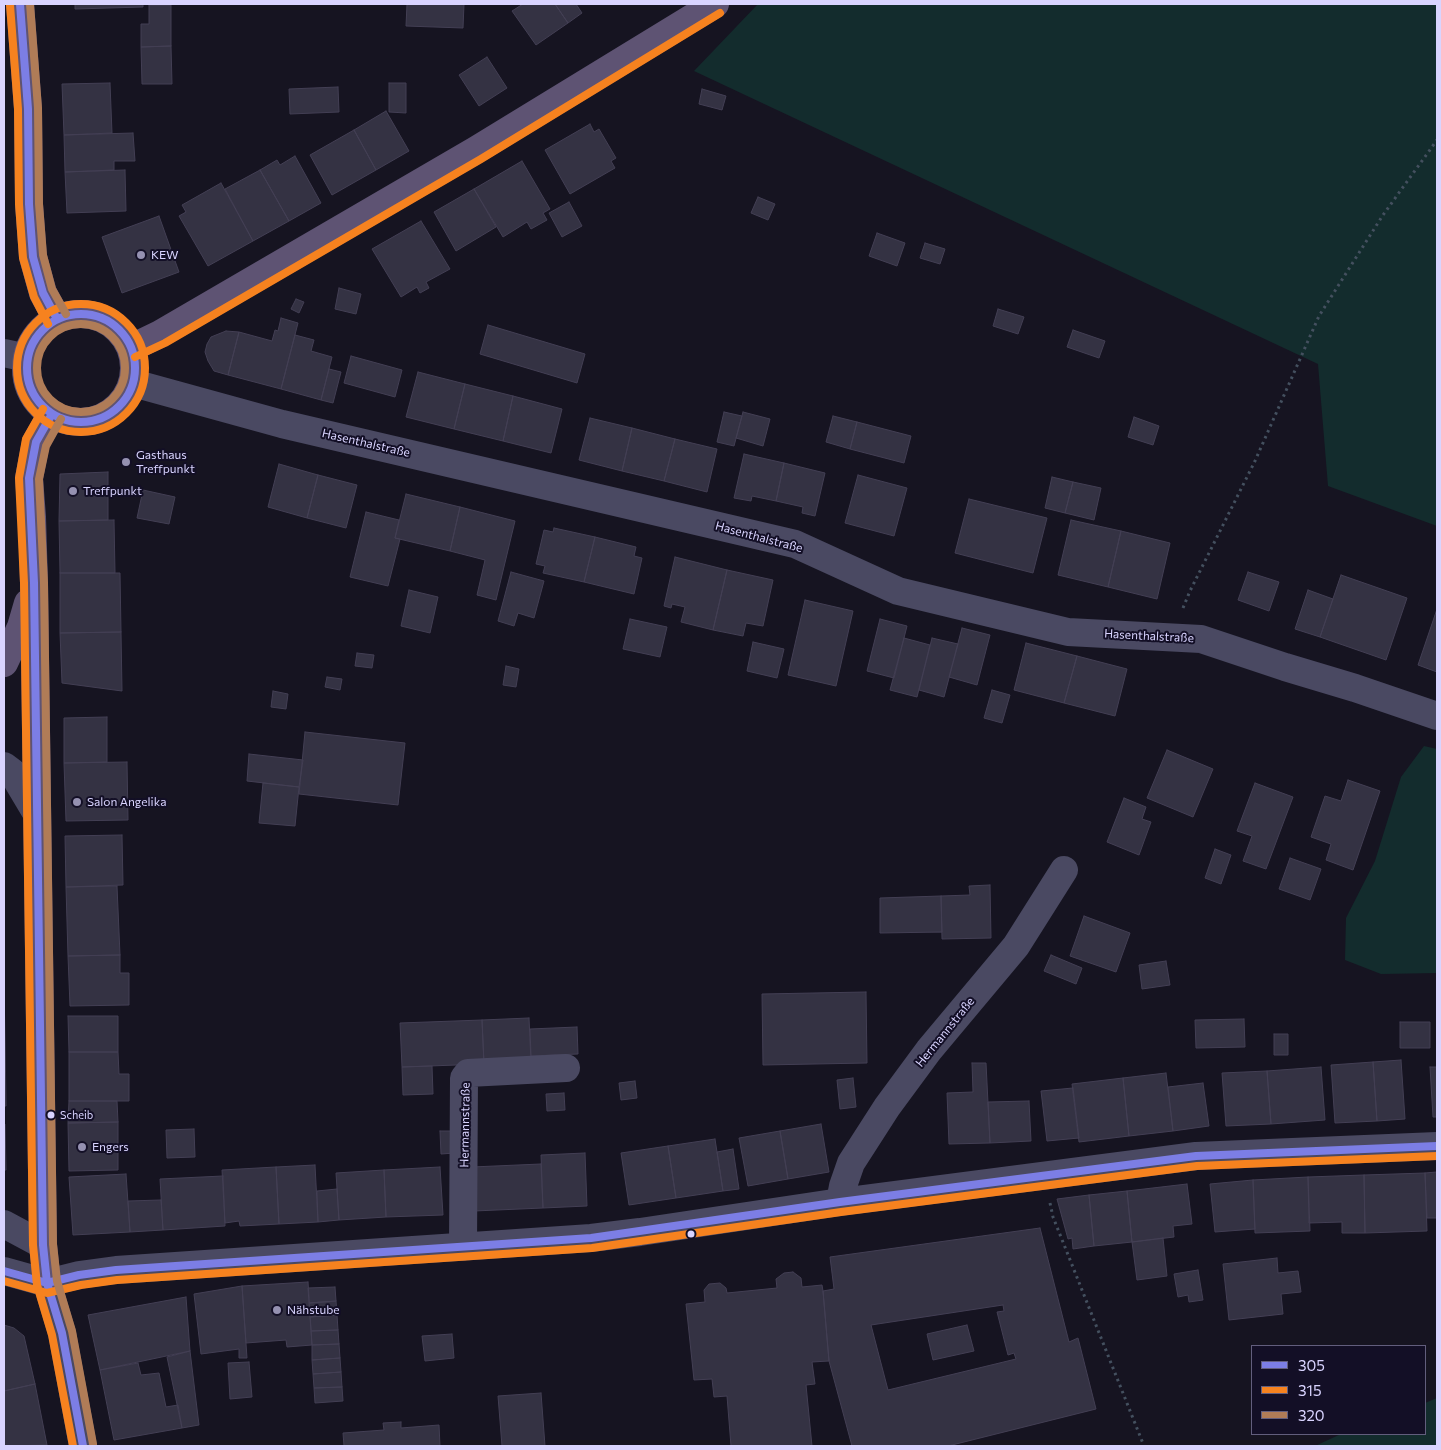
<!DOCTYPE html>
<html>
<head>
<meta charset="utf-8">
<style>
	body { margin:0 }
	#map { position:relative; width:1441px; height:1450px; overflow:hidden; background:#161421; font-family:Commissioner,sans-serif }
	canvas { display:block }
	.frame { position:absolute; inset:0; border:5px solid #d9d4ff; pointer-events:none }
	.legend { position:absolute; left:1251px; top:1345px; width:175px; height:90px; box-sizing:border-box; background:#130f26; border:1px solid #625e7d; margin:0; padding:6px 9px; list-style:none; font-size:15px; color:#d9d4ff }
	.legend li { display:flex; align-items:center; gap:10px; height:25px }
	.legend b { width:25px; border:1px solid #625e7d }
</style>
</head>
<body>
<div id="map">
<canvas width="1441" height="1450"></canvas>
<div class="frame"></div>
<ul class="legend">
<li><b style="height:6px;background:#7c7ee5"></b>305</li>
<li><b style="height:6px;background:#f6821f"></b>315</li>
<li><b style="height:6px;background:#b07c57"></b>320</li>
</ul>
</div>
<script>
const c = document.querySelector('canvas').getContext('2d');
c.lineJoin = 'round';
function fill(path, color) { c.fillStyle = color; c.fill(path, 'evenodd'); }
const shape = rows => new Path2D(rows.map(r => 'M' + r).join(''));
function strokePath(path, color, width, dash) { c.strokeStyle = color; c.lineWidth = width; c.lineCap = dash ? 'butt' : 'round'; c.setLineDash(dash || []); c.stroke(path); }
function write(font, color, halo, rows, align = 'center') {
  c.font = font + ' Commissioner,sans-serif'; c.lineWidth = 4; c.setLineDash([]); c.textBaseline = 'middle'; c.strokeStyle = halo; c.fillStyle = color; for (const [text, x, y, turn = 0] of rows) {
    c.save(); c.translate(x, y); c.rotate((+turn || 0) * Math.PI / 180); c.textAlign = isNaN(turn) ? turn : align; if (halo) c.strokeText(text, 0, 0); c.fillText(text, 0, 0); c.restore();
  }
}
const green = shape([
	[758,4,1437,4,1437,526,1328,486,1318,364,694,71],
	[1424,746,1437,749,1437,973,1381,974,1345,960,1346,918,1375,861,1401,777],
	[1437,1398,1437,1446,1315,1446,1341,1434,1425,1434,1425,1403]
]);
const building = shape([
	[75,4,143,4,143,7,75,9,75,4],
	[407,4,464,4,463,28,406,26,407,4],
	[523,4,555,4,568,23,536,45,512,11,523,4],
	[555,4,576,4,582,13,568,23,555,4],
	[149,5,171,5,171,46,141,47,141,24,149,24,149,5],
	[171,46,172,84,142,84,141,47,171,46],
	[487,57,507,88,479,106,459,75,487,57],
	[110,83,112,133,64,135,62,84,110,83],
	[389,83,406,83,406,113,389,112,389,83],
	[338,87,339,112,290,114,289,89,338,87],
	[702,89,726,96,722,110,699,104,702,89],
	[386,111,409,151,376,170,354,130,386,111],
	[590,124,594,132,599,129,616,158,611,161,615,168,570,194,545,150,590,124],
	[354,130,376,170,332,195,310,155,354,130],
	[133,133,135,161,114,161,114,170,65,172,64,135,133,133],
	[295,156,321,203,289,221,260,170,277,160,280,165,295,156],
	[522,161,550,209,543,213,547,220,531,229,527,222,503,237,474,189,522,161],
	[125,170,126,211,67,213,65,172,125,170],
	[260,170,289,221,253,241,225,189,260,170],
	[221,183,253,241,208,266,179,216,186,212,182,205,221,183],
	[474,189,496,227,456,251,434,212,474,189],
	[758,197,775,204,768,220,751,213,758,197],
	[569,202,582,226,562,237,549,213,569,202],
	[159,216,179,272,122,293,102,237,159,216],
	[421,221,450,269,426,282,429,288,420,293,417,287,401,297,372,249,421,221],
	[877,233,905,243,897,266,869,256,877,233],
	[925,243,945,249,940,264,920,258,925,243],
	[339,288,361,294,356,314,335,309,339,288],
	[296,299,304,302,299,313,291,309,296,299],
	[998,309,1024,317,1018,334,993,326,998,309],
	[281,318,298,323,281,389,228,375,239,332,272,341,275,330,278,331,281,318],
	[488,325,585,354,577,383,480,354,488,325],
	[1073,330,1105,341,1099,358,1067,347,1073,330],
	[226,331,239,332,228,375,214,371,208,361,205,352,207,344,211,337,226,331],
	[295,335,314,340,311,351,332,357,321,400,281,389,295,335],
	[351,356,402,370,395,397,344,383,351,356],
	[329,369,341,372,333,403,321,400,329,369],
	[418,372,465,384,454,429,406,417,418,372],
	[465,384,513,396,503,441,454,429,465,384],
	[513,396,562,409,551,453,503,441,513,396],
	[724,412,742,416,734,446,717,442,724,412],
	[743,412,770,419,763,446,736,438,743,412],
	[833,416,857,422,850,449,826,442,833,416],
	[1134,417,1159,426,1153,445,1128,437,1134,417],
	[590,418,632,428,622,471,579,460,590,418],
	[857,422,911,436,904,463,850,449,857,422],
	[632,428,675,439,664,481,622,471,632,428],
	[675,439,717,449,707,492,664,481,675,439],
	[744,454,784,463,776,501,752,496,751,501,734,498,744,454],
	[784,463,825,473,815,516,802,513,803,507,776,501,784,463],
	[279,464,318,475,307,518,268,507,279,464],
	[108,472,108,520,59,521,60,474,108,472],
	[318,475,357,485,346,528,307,518,318,475],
	[858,475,907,488,894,536,845,523,858,475],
	[1052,477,1073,482,1065,513,1045,508,1052,477],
	[1073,482,1101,488,1094,520,1065,513,1073,482],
	[143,490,175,497,169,524,137,518,143,490],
	[406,494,460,507,450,551,395,538,406,494],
	[969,499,1047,518,1033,573,955,553,969,499],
	[460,507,515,521,496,600,477,595,485,560,450,551,460,507],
	[366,512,399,520,395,538,400,539,388,586,350,577,366,512],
	[114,520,115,573,60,573,59,521,114,520],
	[1071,520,1121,531,1108,587,1058,575,1071,520],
	[554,528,595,537,584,582,543,573,545,566,536,564,544,530,553,532,554,528],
	[1121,531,1170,543,1157,599,1108,587,1121,531],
	[595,537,636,547,634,556,642,558,634,594,584,582,595,537],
	[675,557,727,570,713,630,681,622,685,607,672,604,671,608,664,606,675,557],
	[727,570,773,580,763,626,746,623,743,636,713,630,727,570],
	[511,572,544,581,534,618,518,613,514,626,498,621,511,572],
	[1248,572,1279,582,1269,611,1238,600,1248,572],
	[60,573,120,573,121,632,60,633,60,573],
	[1341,575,1407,598,1386,660,1320,637,1341,575],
	[409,590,438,597,430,633,401,626,409,590],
	[1308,590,1333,599,1320,637,1295,629,1308,590],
	[805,600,853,611,836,686,788,675,805,600],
	[1436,612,1437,613,1437,672,1418,665,1436,612],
	[630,619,667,627,660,657,623,649,630,619],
	[880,619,907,626,894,678,867,671,880,619],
	[962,628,990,635,977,685,949,677,962,628],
	[121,632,122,691,62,683,60,633,121,632],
	[904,638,930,645,917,697,890,690,904,638],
	[932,638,958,644,944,697,919,690,932,638],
	[753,642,784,649,777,678,747,671,753,642],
	[1026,643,1077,656,1064,703,1014,690,1026,643],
	[357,653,374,655,372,668,355,666,357,653],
	[1077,656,1127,669,1115,716,1064,703,1077,656],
	[506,666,519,669,516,687,503,685,506,666],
	[327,677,342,679,340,690,325,687,327,677],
	[992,690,1010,695,1002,723,984,718,992,690],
	[273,691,288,694,286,709,271,707,273,691],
	[107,717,107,762,64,763,64,718,107,717],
	[305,732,405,743,398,805,299,794,305,732],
	[1167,750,1213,769,1193,817,1147,798,1167,750],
	[249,754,303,760,299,787,247,781,249,754],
	[127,762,128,820,66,821,64,763,127,762],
	[1348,780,1380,791,1353,870,1326,860,1331,844,1311,837,1325,796,1341,801,1348,780],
	[263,783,299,787,295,826,259,823,263,783],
	[1255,783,1293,797,1266,869,1243,861,1252,836,1237,831,1255,783],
	[1124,798,1146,807,1142,819,1151,822,1139,855,1107,842,1124,798],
	[122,835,123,885,66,887,65,836,122,835],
	[1215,849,1231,855,1221,884,1205,878,1215,849],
	[1290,858,1321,869,1310,900,1279,889,1290,858],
	[990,885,991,938,942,939,941,896,970,895,969,886,990,885],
	[117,886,120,955,68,956,66,887,117,886],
	[941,896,942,932,880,933,880,898,941,896],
	[1084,916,1130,933,1116,972,1070,956,1084,916],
	[120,955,120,973,129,973,129,1005,70,1006,68,956,120,955],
	[1051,955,1082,968,1076,984,1044,971,1051,955],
	[1166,961,1170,985,1142,989,1139,965,1166,961],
	[4,989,5,1037,4,1037,4,989],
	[866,992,867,1063,763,1065,762,994,866,992],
	[68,1016,118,1016,118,1052,69,1052,68,1016],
	[529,1018,531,1062,484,1064,482,1020,529,1018],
	[1244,1019,1245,1047,1196,1048,1195,1020,1244,1019],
	[482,1020,484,1064,402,1067,400,1023,482,1020],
	[1400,1022,1430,1022,1430,1048,1400,1048,1400,1022],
	[577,1027,578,1054,531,1056,530,1029,577,1027],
	[1274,1034,1288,1034,1288,1055,1274,1055,1274,1034],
	[4,1037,5,1037,6,1106,4,1106,4,1037],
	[69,1052,118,1052,119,1074,129,1074,129,1101,69,1101,69,1052],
	[1401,1060,1405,1119,1377,1121,1373,1062,1401,1060],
	[1373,1062,1377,1121,1335,1123,1331,1065,1373,1062],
	[972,1063,986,1063,990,1143,949,1144,947,1093,973,1092,972,1063],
	[432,1066,433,1094,403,1095,402,1067,432,1066],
	[1321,1067,1325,1120,1271,1124,1267,1071,1321,1067],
	[1430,1067,1437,1067,1437,1117,1433,1117,1430,1067],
	[1267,1071,1271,1124,1226,1126,1222,1073,1267,1071],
	[1166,1073,1173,1131,1129,1136,1123,1078,1166,1073],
	[853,1078,856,1107,840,1109,837,1080,853,1078],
	[1123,1078,1129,1136,1079,1142,1072,1084,1123,1078],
	[635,1081,637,1098,621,1100,619,1083,635,1081],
	[1203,1083,1209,1126,1173,1131,1168,1087,1203,1083],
	[1073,1088,1079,1138,1047,1141,1041,1091,1073,1088],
	[564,1093,565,1110,547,1111,546,1094,564,1093],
	[69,1101,117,1101,118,1122,68,1123,69,1101],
	[1029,1101,1031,1141,990,1143,988,1102,1029,1101],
	[118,1122,118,1170,69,1171,68,1123,118,1122],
	[4,1124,5,1124,6,1170,4,1170,4,1124],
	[821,1124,829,1172,788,1179,780,1131,821,1124],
	[194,1129,195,1157,167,1158,166,1130,194,1129],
	[440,1131,454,1131,455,1153,441,1154,440,1131],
	[780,1131,788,1179,748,1186,739,1138,780,1131],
	[715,1139,723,1191,676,1198,668,1146,715,1139],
	[668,1146,676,1198,629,1205,621,1153,668,1146],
	[733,1149,739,1189,723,1191,717,1152,733,1149],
	[585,1153,587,1206,543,1208,541,1155,585,1153],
	[541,1164,543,1208,474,1211,472,1167,541,1164],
	[315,1165,318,1222,279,1224,276,1167,315,1165],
	[276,1167,279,1224,240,1226,239,1221,225,1223,222,1170,276,1167],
	[440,1167,443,1215,386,1217,384,1170,440,1167],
	[384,1170,386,1217,339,1220,336,1173,384,1170],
	[1437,1172,1437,1218,1427,1218,1425,1173,1437,1172],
	[1425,1173,1427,1231,1365,1233,1364,1175,1425,1173],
	[126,1174,130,1232,73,1235,69,1177,126,1174],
	[1364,1175,1365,1233,1342,1233,1342,1222,1309,1223,1308,1177,1364,1175],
	[223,1176,225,1226,163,1230,160,1179,223,1176],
	[1308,1177,1310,1231,1255,1233,1253,1180,1308,1177],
	[1253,1180,1255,1229,1215,1232,1210,1184,1253,1180],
	[1187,1184,1192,1224,1173,1226,1174,1237,1132,1242,1127,1191,1187,1184],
	[337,1189,339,1220,318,1222,317,1191,337,1189],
	[1127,1191,1132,1242,1094,1246,1089,1195,1127,1191],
	[1089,1195,1094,1246,1073,1249,1072,1238,1068,1239,1057,1199,1089,1195],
	[161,1200,163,1230,130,1232,128,1201,161,1200],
	[1040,1228,1069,1342,1078,1338,1096,1409,948,1446,852,1446,829,1361,823,1291,834,1289,830,1257,1040,1228],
	[1003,1305,1004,1311,997,1312,1008,1355,1014,1353,1016,1359,888,1390,871,1325,1003,1305],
	[1163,1238,1167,1276,1137,1280,1132,1242,1163,1238],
	[1277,1258,1278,1273,1298,1271,1301,1292,1281,1294,1283,1314,1229,1320,1223,1264,1277,1258],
	[1198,1270,1203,1300,1189,1302,1188,1295,1178,1297,1174,1274,1198,1270],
	[793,1272,801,1278,802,1287,822,1285,823,1291,829,1361,812,1362,815,1384,806,1385,812,1446,731,1446,727,1396,714,1397,712,1379,694,1380,686,1304,705,1302,704,1290,709,1284,720,1283,726,1288,727,1293,777,1288,776,1279,784,1273,793,1272],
	[308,1282,312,1345,287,1347,286,1340,246,1343,242,1286,308,1282],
	[242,1286,247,1358,239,1358,239,1349,201,1354,194,1294,242,1286],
	[335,1287,336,1301,309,1303,308,1288,335,1287],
	[186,1297,190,1351,100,1370,88,1315,186,1297],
	[336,1301,337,1315,310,1317,309,1303,336,1301],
	[337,1315,338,1330,311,1331,310,1317,337,1315],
	[4,1325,14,1328,24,1336,35,1384,4,1391,4,1325],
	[967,1325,974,1351,933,1360,927,1334,967,1325],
	[338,1330,339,1344,312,1345,311,1331,338,1330],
	[452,1334,454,1358,425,1361,422,1336,452,1334],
	[339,1344,340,1358,312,1360,312,1345,339,1344],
	[190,1351,199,1425,182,1428,167,1357,190,1351],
	[340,1358,341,1372,313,1374,312,1360,340,1358],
	[249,1362,252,1397,230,1399,228,1363,249,1362],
	[138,1363,141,1375,159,1373,166,1407,178,1405,182,1428,114,1440,100,1370,138,1363],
	[341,1372,342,1387,314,1388,313,1374,341,1372],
	[35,1384,47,1445,4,1446,4,1391,35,1384],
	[342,1387,343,1401,315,1403,314,1388,342,1387],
	[541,1393,545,1446,502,1446,498,1396,541,1393],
	[401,1422,401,1428,439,1425,440,1446,344,1446,343,1433,384,1430,383,1423,401,1422]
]);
const path = shape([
	[1183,608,1190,591,1255,461,1319,316,1383,215,1437,140],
	[1050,1203,1053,1217,1144,1446]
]);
const minor = shape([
	[4,353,27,358],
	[133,383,282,424,795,544,898,591,1068,632,1201,639,1285,667,1355,688,1437,716],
	[4,766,12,772,37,814],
	[840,1202,843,1186,851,1163,887,1107,929,1050,1016,946,1064,870],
	[4,1224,43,1245],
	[463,1247,464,1078,468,1073,566,1068],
	[4,1271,47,1283,79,1275,116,1270,591,1238,640,1232,840,1202,1196,1156,1437,1146],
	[47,1283,62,1333,83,1446]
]);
const major = shape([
	[20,4,28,109,29,204,33,257,43,293,57,319],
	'26 368a54 54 0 1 1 108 0a54 54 0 1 1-108 0Z',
	[131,348,160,334,476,150,715,4],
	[4,663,21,627,28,603],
	[47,1283,43,1245,34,583,32,517,29,478,36,442,52,414]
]);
const bus1 = shape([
	[20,4,28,109,29,204,33,257,43,293,57,319],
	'27 368a54 54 0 1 1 108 0a54 54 0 1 1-108 0Z',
	[52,414,36,442,29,478,34,583,43,1245,47,1283,62,1333,83,1446],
	[4,1271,47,1283,79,1275,116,1270,591,1238,840,1202,1196,1156,1437,1146]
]);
const bus2 = shape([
	[10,5,18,109,19,204,23,258,34,297,48,324],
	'17 368a64 64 0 1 1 128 0a64 64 0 1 1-128 0Z',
	[135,357,165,343,481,159,720,13],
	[43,409,26,439,19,478,24,583,33,1245,37,1285,52,1335,73,1446],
	[4,1281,47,1293,81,1285,117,1280,592,1248,841,1212,1197,1166,1437,1156]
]);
const bus3 = shape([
	[30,4,38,108,39,204,43,255,52,289,66,314],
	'37 368a44 44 0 1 1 88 0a44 44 0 1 1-88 0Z',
	[61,419,46,446,39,479,44,583,53,1244,57,1281,72,1331,93,1444]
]);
const markers = [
	[141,255,5,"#9591b1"],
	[126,462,5,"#9591b1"],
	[73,491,5,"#9591b1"],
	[77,802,5,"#9591b1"],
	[51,1115,4.5,"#d9d4ff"],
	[82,1147,5,"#9591b1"],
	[691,1234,4.5,"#d9d4ff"],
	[277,1310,5,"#9591b1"]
];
const busNames = [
	["Scheib",60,1115]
];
const poiNames = [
	["KEW",151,255],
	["Gasthaus",136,455],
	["Treffpunkt",136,469],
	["Treffpunkt",83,491],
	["Salon Angelika",87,802],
	["Engers",92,1147],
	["Nähstube",287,1310]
];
const streetNames = [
	["Hasenthalstraße",366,443,13],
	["Hasenthalstraße",759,537,15],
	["Hasenthalstraße",1149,636,3],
	["Hermannstraße",945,1032,-51],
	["Hermannstraße",465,1125,-89]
];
fill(green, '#132c2d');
fill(building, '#343243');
strokePath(building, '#433f54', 1);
strokePath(path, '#44505f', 3, [2.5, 4]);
strokePath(minor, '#4a4962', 28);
strokePath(major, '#5e5373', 28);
strokePath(bus1, '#7c7ee5', 8);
strokePath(bus2, '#f6821f', 8);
strokePath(bus3, '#b07c57', 8);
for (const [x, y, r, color] of markers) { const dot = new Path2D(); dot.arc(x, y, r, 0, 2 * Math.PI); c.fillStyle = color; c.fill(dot); strokePath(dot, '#130f26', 2); }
write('11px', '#d9d4ff', '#130f26', busNames, 'left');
write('12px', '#d9d4ff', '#130f26', poiNames, 'left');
write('12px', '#d9d4ff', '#130f26', streetNames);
</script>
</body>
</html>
